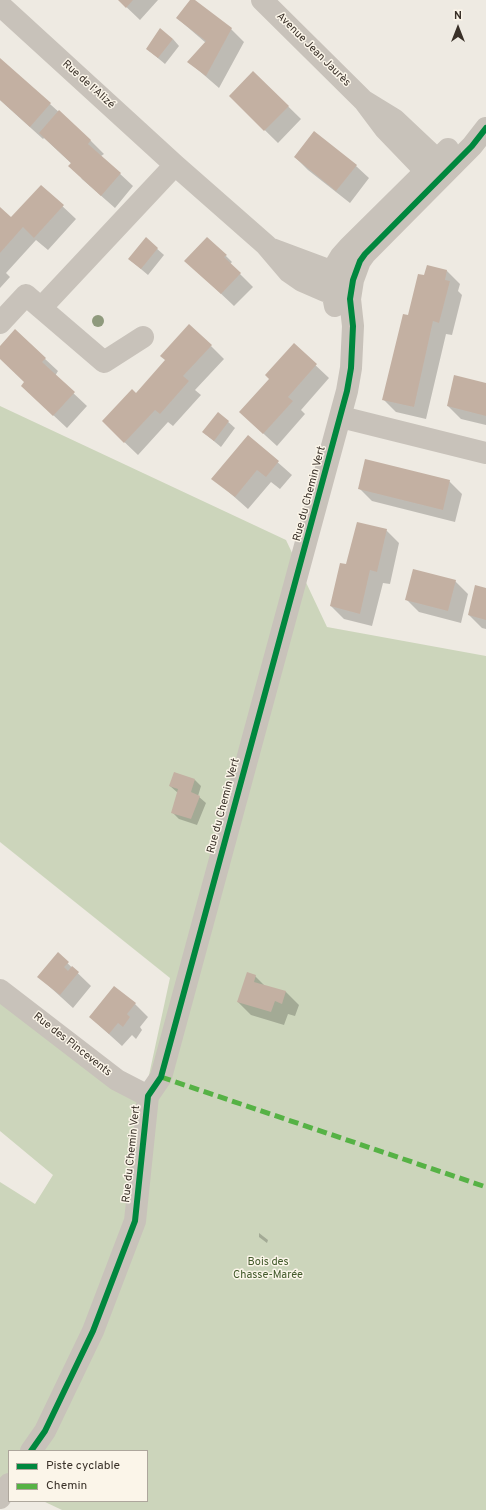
<!DOCTYPE html>
<html>
<head>
<meta charset="utf-8">
<style>
	body { margin:0 }
	#map { position:relative; width:486px; height:1510px; overflow:hidden; background:#eeeae2; font-family:Overpass,sans-serif }
	canvas { display:block }
	.legend { position:absolute; left:8px; top:1450px; width:140px; height:52px; box-sizing:border-box; background:#fbf5e9; border:1px solid #ada69c; margin:0; padding:5px 7px; list-style:none; font-size:12px; color:#393028 }
	.legend li { display:flex; align-items:center; gap:8px; height:20px }
	.legend b { width:20px; border:1px solid #ada69c }
	.north { position:absolute; left:438px; top:8px; width:40px; height:40px; -webkit-text-stroke:3px #fbf5e9; paint-order:stroke; rotate:0deg; font-size:11px; font-weight:700; line-height:16px; text-align:center; color:#393028 }
	.north::after { content:''; display:block; margin:auto; width:14px; height:18px; background:#393028; clip-path:polygon(50% 0,100% 100%,50% 72%,0 100%) }
</style>
</head>
<body>
<div id="map">
<canvas width="486" height="1510"></canvas>
<ul class="legend">
<li><b style="height:5px;background:#00873e"></b>Piste cyclable</li>
<li><b style="height:5px;background:#56b245"></b>Chemin</li>
</ul>
<div class="north">N</div>
</div>
<script>
const c = document.querySelector('canvas').getContext('2d');
c.lineJoin = 'round';
function fill(path, color) { c.fillStyle = color; c.fill(path, 'evenodd'); }
const shape = rows => new Path2D(rows.map(r => 'M' + r).join(''));
function strokePath(path, color, width, dash) { c.strokeStyle = color; c.lineWidth = width; c.lineCap = dash ? 'butt' : 'round'; c.setLineDash(dash || []); c.stroke(path); }
function write(font, color, halo, rows, align = 'center') {
  c.font = font + ' Overpass,sans-serif'; c.lineWidth = 3; c.setLineDash([]); c.textBaseline = 'middle'; c.strokeStyle = halo; c.fillStyle = color; for (const [text, x, y, turn = 0] of rows) {
    c.save(); c.translate(x, y); c.rotate((+turn || 0) * Math.PI / 180); c.textAlign = isNaN(turn) ? turn : align; if (halo) c.strokeText(text, 0, 0); c.fillText(text, 0, 0); c.restore();
  }
}
const green = shape([
	[0,406,286,540,327,627,486,656,486,1510,62,1510,43,1501,147,1501,147,1451,9,1451,9,1486,0,1484,0,1182,35,1204,53,1175,0,1131,0,997,146,1089,170,978,0,842]
]);
const shadow = shape([
	[119,0,158,0,140,20],
	[191,0,231,29,244,42,219,88,189,62,206,43,177,18],
	[173,39,179,46,165,64,147,49],
	[0,59,91,141,104,154,101,156,133,186,115,208,82,179,72,164,44,138,43,139,0,100],
	[253,72,301,119,278,143,230,96],
	[295,157,356,166,369,178,350,203,308,170],
	[41,186,76,219,48,250,36,240,6,273,10,277,0,288,0,208,11,219],
	[146,239,164,255,148,275,129,259],
	[218,248,232,262,230,264,253,287,234,306,199,273],
	[428,266,447,271,460,284,458,291,462,295,452,335,446,334,426,419,396,412,383,399,408,317,428,278],
	[15,331,58,371,55,376,87,406,67,428,22,386,26,383,0,358,0,347],
	[294,345,329,378,301,410,305,414,277,446,254,425,270,380],
	[211,346,224,359,195,390,201,395,173,426,168,422,138,455,116,434,136,394,166,361],
	[486,384,486,425,461,419,448,406],
	[218,413,235,428,221,447,203,432],
	[248,436,292,475,280,489,271,482,248,509,213,478],
	[449,481,462,494,455,522,372,501,359,488],
	[386,530,399,543,390,584,383,583,372,626,344,619,331,606,347,565],
	[455,581,468,594,461,623,419,612,406,599],
	[486,589,486,629,482,628,469,615],
	[195,780,201,786,198,796,206,803,197,825,179,819,172,812,178,793,170,786],
	[58,954,91,986,73,1008,39,977],
	[255,976,265,986,286,992,299,1005,295,1016,288,1014,284,1025,251,1015,238,1002],
	[135,1004,148,1017,140,1027,142,1030,136,1039,132,1035,122,1046,90,1017],
	[259,1233,268,1240,267,1243,259,1237]
]);
const building = shape([
	[118,0,133,0,126,8],
	[190,0,195,0,232,28,206,76,187,62,206,41,176,18],
	[160,28,173,39,158,58,146,49],
	[0,58,51,103,30,127,0,100],
	[253,71,289,106,264,131,229,96],
	[59,110,91,140,88,144,121,173,101,196,68,166,71,163,39,133],
	[314,131,357,165,336,191,294,157],
	[41,185,64,205,34,238,23,227,0,253,0,207,11,217],
	[146,237,158,248,141,269,128,259],
	[207,237,227,255,224,257,241,273,221,294,184,261],
	[427,265,447,270,445,280,450,281,439,323,433,321,414,407,382,400,403,314,408,315,418,274,424,275],
	[189,324,212,345,183,376,189,381,160,414,155,410,124,443,102,421,132,389,136,393,165,360,160,356],
	[15,329,46,358,42,362,75,392,53,416,21,386,24,382,0,359,0,346],
	[294,343,317,364,288,397,293,401,263,434,239,412,269,379,265,375],
	[454,375,486,383,486,416,447,406],
	[218,412,229,421,214,441,202,432],
	[248,435,279,461,266,477,257,470,235,497,211,479],
	[365,459,450,480,443,510,358,489],
	[357,522,387,529,377,572,370,570,360,614,330,606,340,563,346,564],
	[413,569,456,580,448,611,405,600],
	[475,585,486,588,486,620,468,615],
	[174,772,195,779,191,792,200,796,191,819,171,813,178,789,169,786],
	[58,952,69,962,64,967,68,971,72,966,79,972,60,995,37,977],
	[247,972,256,975,254,982,286,991,282,1004,275,1001,271,1012,237,1002],
	[114,986,136,1003,127,1014,130,1017,123,1027,118,1023,109,1034,89,1017]
]);
const street = shape([
	[262,0,364,101],
	[0,5,175,165,266,245,289,272,302,281,325,291,351,292],
	[435,181,385,129,364,101,395,120,447,169],
	[272,249,347,277],
	[335,306,330,281,335,266,341,256,349,247,448,149],
	[41,308,104,362,143,337],
	[0,323,26,295,41,308,175,165],
	[341,417,486,453],
	[0,990,117,1080,148,1096],
	[31,1451,45,1431,93,1331,135,1221,148,1096,161,1077,347,391,351,368,353,326,350,299,353,280,360,261,365,254,472,146,486,128],
	[0,1498,9,1484]
]);
const quiet = shape([
	[161,1077,486,1187]
]);
const cycleway = shape([
	[31,1451,45,1431,93,1331,135,1221,148,1096,161,1077,347,391,351,368,353,326,350,299,353,280,360,261,365,254,472,146,486,128]
]);
const trees = [
	[98,321]
];
const streetNames = [
	["Avenue Jean Jaurès",313,50,45],
	["Rue de l'Alizé",88,85,42],
	["Rue du Chemin Vert",310,494,-75],
	["Rue du Chemin Vert",224,806,-75],
	["Rue des Pincevents",72,1045,38],
	["Rue du Chemin Vert",132,1154,-84]
];
const parkNames = [
	["Bois des",268,1263],
	["Chasse-Marée",268,1276]
];
fill(green, '#ccd5bb');
fill(shadow, '#0003');
fill(building, '#c3b0a2');
strokePath(street, '#c8c2ba', 22);
strokePath(quiet, '#56b245', 5, [10, 5]);
strokePath(cycleway, '#00873e', 6);
c.fillStyle = '#8f9a7d';
for (const [x, y] of trees) { c.beginPath(); c.arc(x, y, 6, 0, 2 * Math.PI); c.fill(); }
write('11px', '#393028', '#fbf5e9', streetNames);
write('11px', '#41592a', '#fbf5e9', parkNames);
</script>
</body>
</html>
